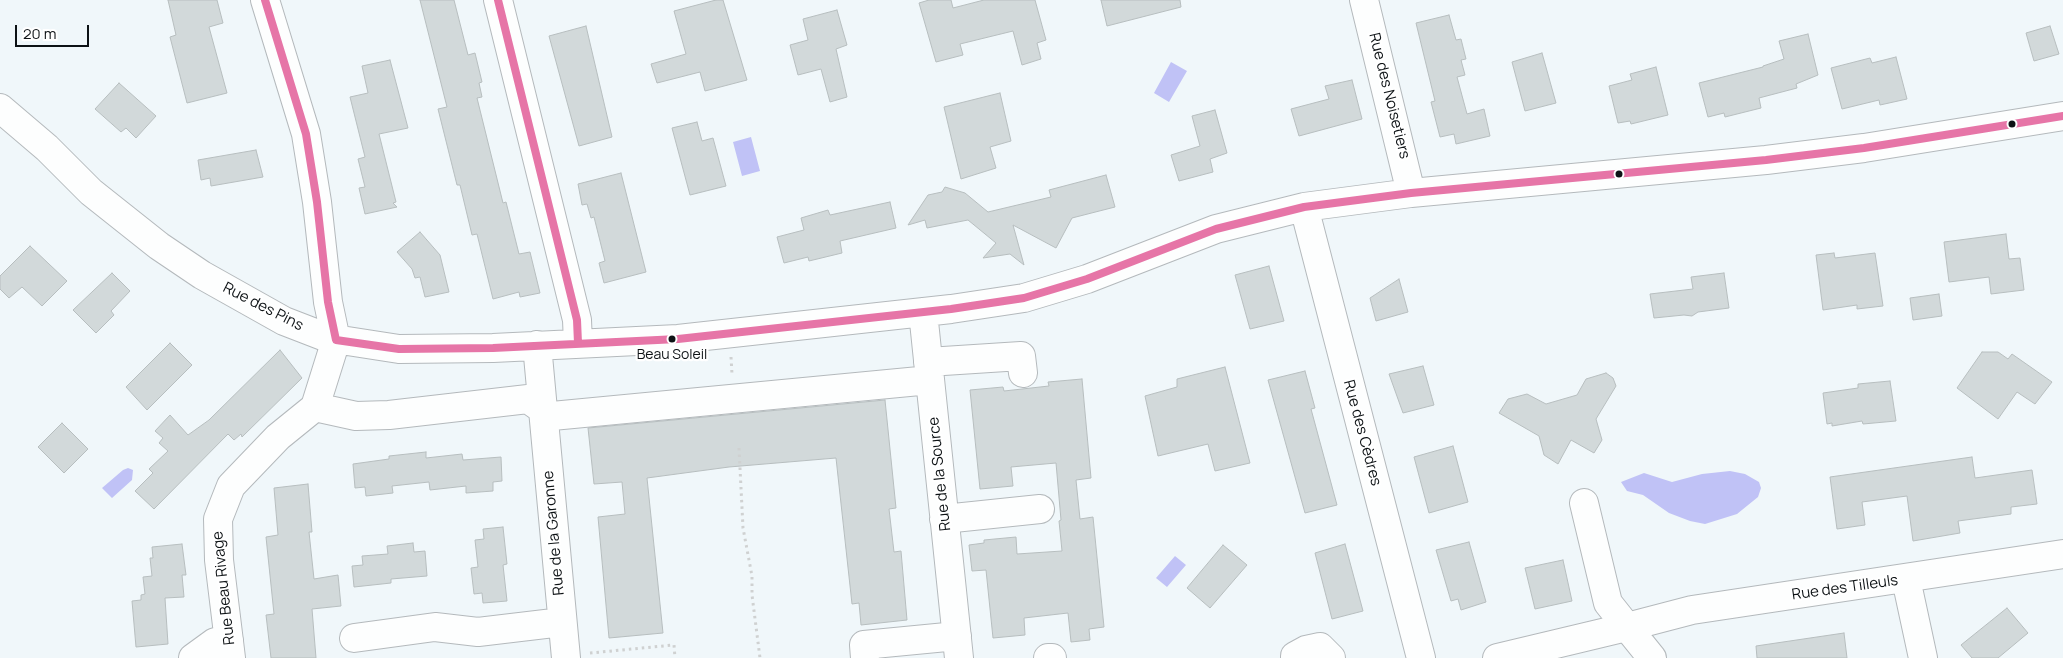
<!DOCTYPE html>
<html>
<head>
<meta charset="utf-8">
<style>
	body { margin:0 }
	#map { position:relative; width:2063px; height:658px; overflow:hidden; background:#f0f7fa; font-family:Manrope,sans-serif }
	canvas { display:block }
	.scale { position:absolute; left:15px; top:25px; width:74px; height:22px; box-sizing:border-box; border:2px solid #0d1215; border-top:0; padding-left:6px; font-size:15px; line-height:18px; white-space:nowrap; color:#0d1215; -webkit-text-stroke:4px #fff; paint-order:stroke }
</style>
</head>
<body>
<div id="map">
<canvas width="2063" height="658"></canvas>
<div class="scale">20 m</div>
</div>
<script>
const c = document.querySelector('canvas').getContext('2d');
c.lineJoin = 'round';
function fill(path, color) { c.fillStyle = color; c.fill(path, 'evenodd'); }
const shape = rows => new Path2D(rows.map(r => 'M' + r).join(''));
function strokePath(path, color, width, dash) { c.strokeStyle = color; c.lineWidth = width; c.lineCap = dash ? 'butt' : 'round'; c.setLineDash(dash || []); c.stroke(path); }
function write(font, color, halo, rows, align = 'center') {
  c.font = font + ' Manrope,sans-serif'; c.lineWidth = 4.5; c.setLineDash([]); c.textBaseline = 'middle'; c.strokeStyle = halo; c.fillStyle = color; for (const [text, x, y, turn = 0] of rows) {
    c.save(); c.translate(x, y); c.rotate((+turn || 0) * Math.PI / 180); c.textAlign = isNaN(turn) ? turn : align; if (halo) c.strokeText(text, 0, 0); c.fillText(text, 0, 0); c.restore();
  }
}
const water = shape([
	[1171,62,1187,71,1169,102,1154,93],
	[751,137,760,171,742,176,733,142],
	[128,468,133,470,132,480,112,498,102,488,123,470],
	[1730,471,1745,474,1759,482,1761,488,1758,497,1737,514,1705,524,1690,521,1669,513,1643,495,1627,491,1621,482,1644,473,1672,482,1702,474],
	[1175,556,1186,565,1167,587,1156,578]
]);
const building = shape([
	[168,0,217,0,223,23,209,27,227,93,187,103,170,37,176,35,168,0],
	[420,0,454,0,468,55,475,53,482,82,479,83,482,97,477,98,503,203,506,202,519,254,530,252,540,293,520,297,519,292,493,299,477,234,472,235,460,185,457,185,438,109,447,107,420,0],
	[716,0,723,0,747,80,705,91,700,72,657,83,651,64,686,54,674,11,716,0],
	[929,0,951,0,953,8,984,0,1035,0,1046,40,1037,43,1041,59,1022,65,1013,31,960,44,963,55,936,62,919,3,929,0],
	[1101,0,1180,0,1181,7,1107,26,1101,0],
	[837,10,847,45,836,49,847,97,830,102,821,69,798,75,790,45,808,40,803,19,837,10],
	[1449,15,1456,40,1461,39,1466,59,1461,60,1465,75,1457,77,1467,114,1484,109,1490,136,1456,144,1454,134,1440,137,1431,102,1435,101,1416,23,1449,15],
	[586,26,612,137,579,146,549,36,586,26],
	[2050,26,2059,54,2034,61,2026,33,2050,26],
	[1808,34,1818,75,1796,84,1797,88,1759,98,1761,108,1725,117,1724,113,1708,117,1699,83,1763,67,1763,66,1784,59,1779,41,1808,34],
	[1542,53,1556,103,1525,111,1512,62,1542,53],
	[1896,57,1907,99,1880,105,1879,100,1842,109,1831,68,1870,58,1872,63,1896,57],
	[390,60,408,128,379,134,396,202,393,203,397,207,365,214,359,188,365,187,358,159,365,157,350,97,368,93,362,66,390,60],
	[1656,67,1668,115,1631,124,1630,121,1618,123,1609,86,1632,80,1630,74,1656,67],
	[1352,80,1362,119,1299,136,1291,109,1329,99,1325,86,1352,80],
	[119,83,156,116,136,138,126,128,121,132,95,109,119,83],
	[1000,93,1011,141,990,147,996,168,961,179,944,107,1000,93],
	[1215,110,1227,153,1210,159,1213,172,1179,181,1171,155,1200,146,1192,116,1215,110],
	[697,122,702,141,713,138,726,186,690,195,672,128,697,122],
	[256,150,263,177,211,186,210,178,201,180,198,160,256,150],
	[621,173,646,272,604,283,599,263,605,261,594,217,591,218,587,204,582,205,578,184,621,173],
	[1106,175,1115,207,1072,218,1056,248,1013,225,1024,265,1010,254,983,258,996,243,968,220,927,228,925,220,908,225,928,195,942,192,945,187,965,193,988,212,1051,197,1049,190,1106,175],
	[890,202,896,228,840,241,842,253,809,261,808,257,784,263,777,237,804,230,801,218,828,210,830,215,890,202],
	[420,232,440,255,449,292,425,297,420,277,415,278,412,269,397,252,420,232],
	[2006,234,2009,259,2020,258,2024,290,1991,294,1989,277,1949,282,1944,242,2006,234],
	[30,246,67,281,42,306,22,287,9,298,0,289,0,276,30,246],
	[1834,253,1835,258,1875,253,1883,306,1857,309,1857,305,1823,310,1816,255,1834,253],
	[1269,266,1284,321,1250,329,1235,275,1269,266],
	[112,273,130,291,111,311,114,315,96,333,73,310,112,273],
	[1724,273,1729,308,1698,312,1692,316,1684,315,1654,318,1650,294,1693,289,1691,277,1724,273],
	[1399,279,1408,312,1376,321,1370,298,1399,279],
	[1939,294,1942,316,1913,320,1910,298,1939,294],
	[170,343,192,365,147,410,126,387,170,343],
	[280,350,302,378,242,437,241,434,234,440,228,434,154,509,135,491,153,473,149,469,168,451,159,443,163,438,155,431,170,415,188,435,209,420,280,350],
	[1982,352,1998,352,2008,359,2012,354,2052,382,2035,404,2017,392,1998,419,1957,388,1982,352],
	[1423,366,1434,405,1403,413,1389,374,1423,366],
	[1225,367,1250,463,1215,471,1208,444,1158,456,1145,396,1177,387,1177,379,1225,367],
	[1305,371,1315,408,1311,409,1337,505,1305,513,1268,380,1305,371],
	[1606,373,1613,378,1616,386,1596,419,1602,440,1594,453,1571,440,1558,464,1544,455,1539,436,1499,413,1508,399,1527,394,1546,404,1577,395,1586,379,1606,373],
	[1082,379,1091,478,1076,480,1080,519,1093,517,1104,627,1089,629,1090,640,1071,642,1068,613,1024,618,1025,635,993,638,986,570,972,571,969,545,984,543,984,540,1016,537,1017,554,1062,551,1059,521,1061,520,1056,463,1011,467,1013,486,980,489,970,390,1003,387,1004,391,1049,386,1048,382,1082,379],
	[1890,381,1896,421,1863,424,1862,421,1832,426,1832,423,1827,424,1823,393,1858,388,1858,384,1890,381],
	[885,400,896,508,889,509,894,552,901,551,907,620,861,625,859,603,852,604,836,458,729,467,647,478,663,633,609,638,598,517,625,514,622,482,594,484,588,428,885,400],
	[62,423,88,449,64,473,38,447,62,423],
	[1453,446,1468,502,1429,513,1414,457,1453,446],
	[426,452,426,458,462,454,463,460,501,457,502,481,493,482,493,491,466,493,466,486,430,490,429,482,392,486,393,493,366,496,365,487,355,488,353,464,389,459,389,456,426,452],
	[1972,457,1975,478,2032,470,2037,504,2011,507,2011,514,1958,521,1960,533,1913,541,1907,496,1862,502,1865,525,1837,529,1830,477,1972,457],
	[308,484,312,532,309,532,314,579,338,575,341,606,312,609,316,658,271,658,266,615,274,614,266,537,278,535,274,488,308,484],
	[503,527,507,564,503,565,507,601,483,603,482,593,474,594,471,568,478,567,475,540,484,539,483,529,503,527],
	[1469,542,1486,602,1461,610,1458,599,1451,601,1436,550,1469,542],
	[413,543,414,552,425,551,427,576,391,579,391,583,354,587,352,566,363,565,362,556,388,554,387,546,413,543],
	[182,544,186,575,182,575,184,597,165,598,168,644,136,647,132,601,141,600,141,595,145,594,143,577,152,576,150,558,153,558,152,547,182,544],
	[1345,544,1363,611,1332,619,1315,553,1345,544],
	[1223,545,1247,565,1210,608,1187,588,1223,545],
	[1563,560,1572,601,1535,609,1525,568,1563,560],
	[2007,608,2028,633,1998,658,1972,658,1961,645,2007,608],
	[1844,633,1847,658,1757,658,1756,646,1844,633]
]);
const path = shape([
	[731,357,732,374],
	[739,448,743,528,752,576,752,595,760,658],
	[590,653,674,645,675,658]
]);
const minor = shape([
	[265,0,306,134,317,202,328,302,336,340,315,407],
	[498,0,577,320,578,343],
	[1364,0,1411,193],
	[0,108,47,148,91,192,159,246,202,275,284,321,328,338,399,349,493,348,678,339,951,309,1024,298,1087,279,1216,229,1304,207,1411,193,1766,160,1864,148,2063,116],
	[1304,207,1421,658],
	[923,312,959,658],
	[537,345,566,658],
	[928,362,1021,356,1023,373],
	[315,407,356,416,389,415,528,399,552,416,930,380],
	[1584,503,1608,603,1627,627,1692,610,2063,554],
	[944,519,1040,509],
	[1906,579,1923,658],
	[354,638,435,627,478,632,562,622],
	[193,658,215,642,229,640],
	[231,658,219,560,218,519,231,486,278,437,315,407],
	[865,658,864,645,957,636],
	[1048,658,1052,658],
	[1295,658,1295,656,1306,650,1320,647,1331,658],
	[1497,658,1627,627,1652,658]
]);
const bus1 = shape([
	[265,0,306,134,317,202,328,302,336,340,399,349,493,348,678,339,951,309,1024,298,1087,279,1216,229,1304,207,1411,193,1766,160,1864,148,2063,116],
	[498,0,577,320,578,343]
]);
const markers = [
	[2012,124,4.5,"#0d1215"],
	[1619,174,4.5,"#0d1215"],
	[672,339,4.5,"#0d1215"]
];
const busNames = [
	["Beau Soleil",672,355]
];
const streetNames = [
	["Rue des Noisetiers",1389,96,76],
	["Rue des Pins",263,307,27],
	["Rue des Cèdres",1362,433,75],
	["Rue de la Source",940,474,-96],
	["Rue de la Garonne",554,533,-95],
	["Rue Beau Rivage",224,588,-96],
	["Rue des Tilleuls",1845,588,-8]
];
fill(water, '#c0c2f6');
fill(building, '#d2d9da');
strokePath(building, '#b7bebf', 1);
strokePath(minor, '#b4b9bc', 30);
strokePath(path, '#cfd1d1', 3, [2.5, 4]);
strokePath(minor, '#fdfefe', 28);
strokePath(bus1, '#e675a7', 8);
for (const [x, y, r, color] of markers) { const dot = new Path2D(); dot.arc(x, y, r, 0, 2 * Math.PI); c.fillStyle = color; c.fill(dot); strokePath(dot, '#fff', 2); }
write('14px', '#0d1215', '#fff', busNames);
write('15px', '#0d1215', '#fff', streetNames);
</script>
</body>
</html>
